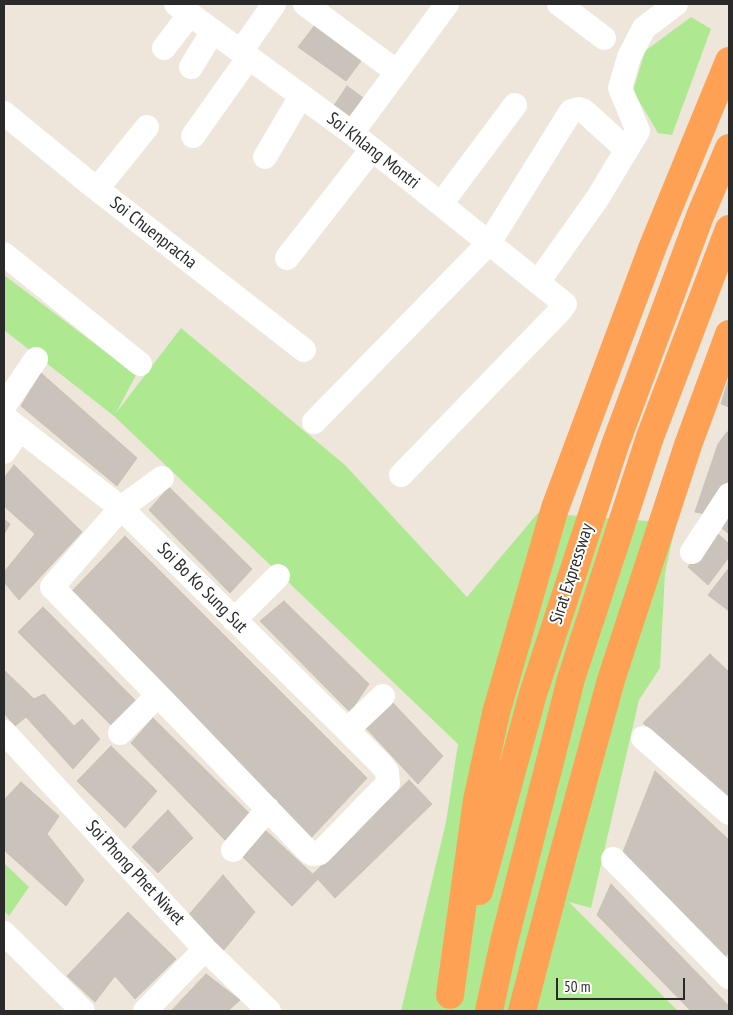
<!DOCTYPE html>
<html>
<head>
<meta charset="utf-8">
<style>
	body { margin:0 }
	#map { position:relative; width:733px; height:1015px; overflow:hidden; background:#eee6db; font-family:"PT Sans Narrow",sans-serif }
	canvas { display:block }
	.frame { position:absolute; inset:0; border:5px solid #2a2a2a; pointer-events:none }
	.scale { position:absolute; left:556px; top:978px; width:129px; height:22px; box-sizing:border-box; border:2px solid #2a2a2a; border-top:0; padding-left:6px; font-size:15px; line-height:18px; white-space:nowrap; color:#2a2a2a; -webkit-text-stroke:4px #fff; paint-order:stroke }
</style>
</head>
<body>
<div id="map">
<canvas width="733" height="1015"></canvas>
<div class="frame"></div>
<div class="scale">50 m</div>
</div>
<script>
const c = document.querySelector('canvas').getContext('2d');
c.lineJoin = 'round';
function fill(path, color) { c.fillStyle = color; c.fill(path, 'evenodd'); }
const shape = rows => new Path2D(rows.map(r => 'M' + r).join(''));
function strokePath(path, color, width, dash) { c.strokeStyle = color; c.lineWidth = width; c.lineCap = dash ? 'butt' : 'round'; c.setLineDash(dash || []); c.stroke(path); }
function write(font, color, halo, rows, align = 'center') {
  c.font = font + ' "PT Sans Narrow",sans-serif'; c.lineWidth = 4; c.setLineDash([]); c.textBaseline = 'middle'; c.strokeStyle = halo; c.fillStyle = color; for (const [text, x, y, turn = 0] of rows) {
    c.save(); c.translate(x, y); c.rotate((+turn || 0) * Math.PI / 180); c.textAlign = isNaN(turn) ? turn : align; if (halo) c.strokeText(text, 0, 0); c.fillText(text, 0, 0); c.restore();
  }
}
const green = shape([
	[691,17,711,29,672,135,658,133,633,91,645,51],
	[4,275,136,375,116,413,181,328,345,465,467,597,538,513,676,523,665,573,660,668,639,700,591,908,569,902,678,1011,401,1011,446,822,458,744,114,416,4,330],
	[4,863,29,887,9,916,4,911]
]);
const building = shape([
	[315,25,361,61,346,81,298,47,315,25],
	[347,86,366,100,353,120,333,107,347,86],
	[41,373,137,458,117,486,21,406,41,373],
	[729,378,729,407,721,404,729,378],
	[727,432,729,434,729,479,707,514,695,512,718,444,727,432],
	[14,465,82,532,19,600,4,582,4,572,35,534,4,506,4,478,14,465],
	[169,487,252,569,230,593,149,510,169,487],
	[729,505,729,534,716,523,729,505],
	[4,519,10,524,4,534,4,519],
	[715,531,729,544,729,557,708,585,688,567,715,531],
	[125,536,367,778,309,840,71,592,125,536],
	[729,568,729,611,708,595,729,568],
	[284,601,369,684,350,712,260,621,284,601],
	[43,607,137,702,112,726,18,632,43,607],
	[710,654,729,672,729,799,643,723,710,654],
	[4,670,34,699,44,694,74,726,82,719,100,739,73,769,26,717,15,726,4,713,4,670],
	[393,703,443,756,418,784,365,727,393,703],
	[153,718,250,814,226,841,131,743,153,718],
	[111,746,157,791,125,828,77,781,111,746],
	[655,771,729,840,729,952,725,957,623,852,655,771],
	[409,780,432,804,335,898,313,874,409,780],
	[21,782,59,816,47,834,84,880,66,906,4,850,4,800,21,782],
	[168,810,193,838,158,873,132,847,168,810],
	[264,829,318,879,292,906,240,854,264,829],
	[223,875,255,912,223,951,186,918,223,875],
	[611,884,729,1006,729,1011,691,1011,597,915,611,884],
	[128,912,176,959,135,999,115,976,95,1002,67,976,128,912],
	[206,974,240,1000,228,1011,171,1011,206,974]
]);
const minor = shape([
	[176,4,352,133,565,304,560,311,401,475],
	[305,4,397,72],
	[559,4,604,38],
	[164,48,190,14],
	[241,51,274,4],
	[191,67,213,31],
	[4,113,88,182,304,350],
	[352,133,447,4],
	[193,136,249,57],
	[265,157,301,96],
	[97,189,147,127],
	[441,204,515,105],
	[4,254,140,364],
	[287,258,372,149],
	[538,282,597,199,638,131,620,88,629,57,644,28,676,4],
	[4,406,36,359],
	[4,417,121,508,347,730,381,764,387,772,388,783,320,853,312,854,305,848,158,695,52,587,121,508,162,478],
	[314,422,489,243,571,111,578,109,584,111,627,150],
	[4,452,20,429],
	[692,552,729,495],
	[234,620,278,576],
	[347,730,383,696],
	[4,732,205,949,269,1011],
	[120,733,158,695],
	[643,738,729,813],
	[233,850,268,809],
	[613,859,729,977],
	[4,933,83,1011],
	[145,1011,205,949]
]);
const highway = shape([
	[479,891,533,694,615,445,700,216,729,148],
	[450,995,477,800,496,713,555,508,653,246,729,61],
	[489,1011,504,942,571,679,650,437,729,229],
	[522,1011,560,866,611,680,688,445,729,334]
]);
const streetNames = [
	["Soi Khlang Montri",373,151,38],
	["Soi Chuenpracha",153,233,38],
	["Sirat Expressway",572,574,-72],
	["Soi Bo Ko Sung Sut",202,588,45],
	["Soi Phong Phet Niwet",135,873,47]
];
fill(green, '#aee992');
fill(building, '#c9c3bb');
strokePath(building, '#c9c2b4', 1);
strokePath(minor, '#fff', 24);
strokePath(highway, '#ffa154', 28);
write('18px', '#2a2a2a', '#fff', streetNames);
</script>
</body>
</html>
